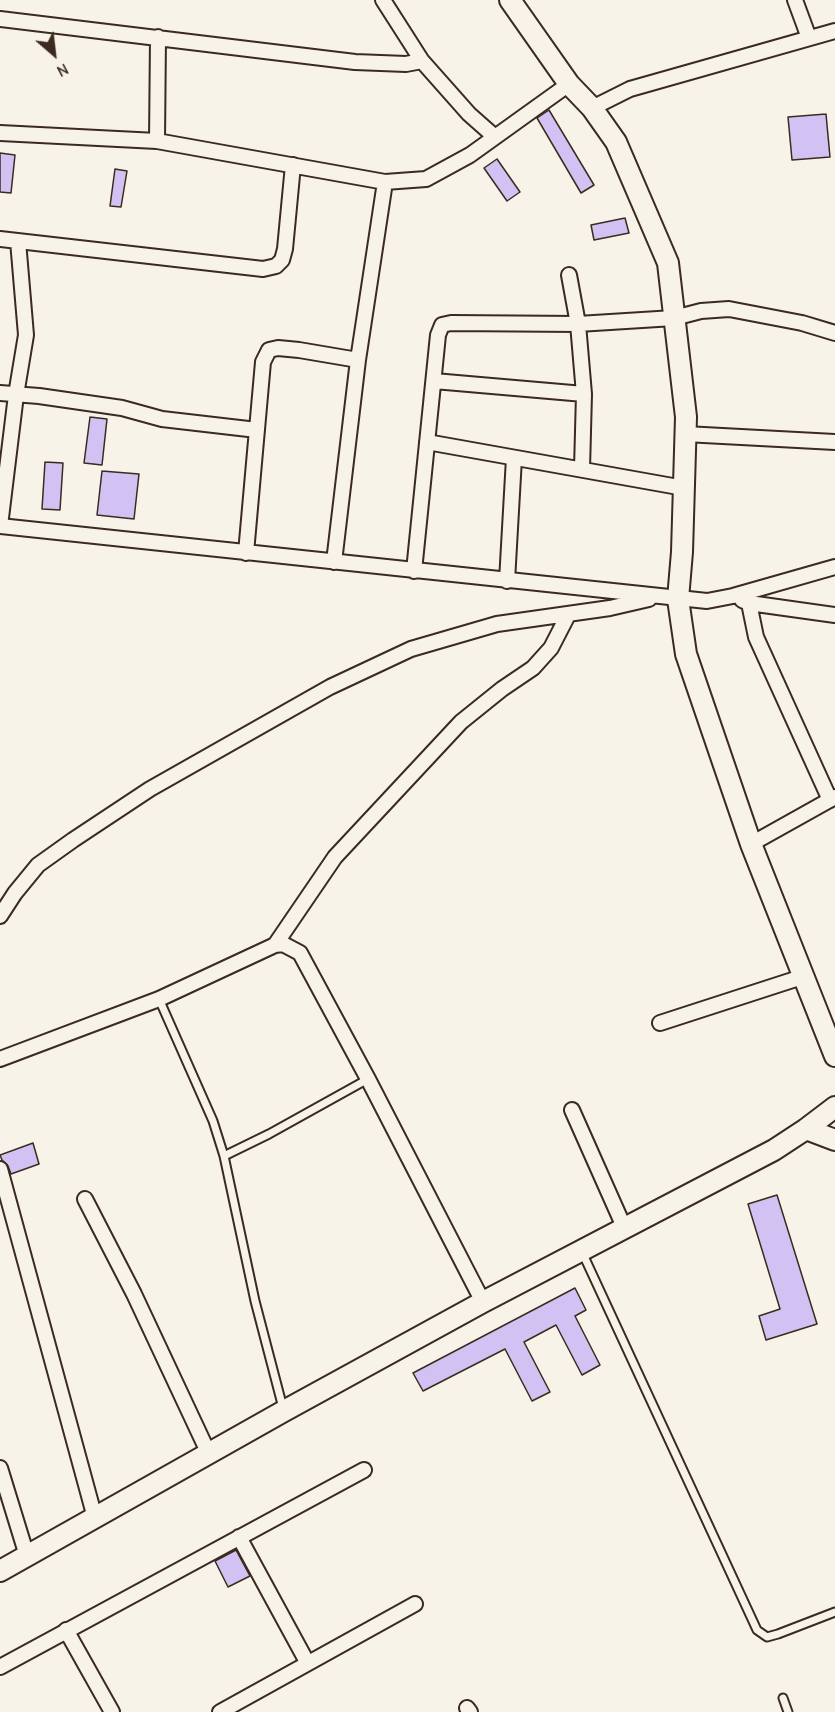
<!DOCTYPE html>
<html>
<head>
<meta charset="utf-8">
<style>
	body { margin:0 }
	#map { position:relative; width:835px; height:1712px; overflow:hidden; background:#f7f3e8; font-family:"Comic Neue",sans-serif }
	canvas { display:block }
	.north { position:absolute; left:24px; top:24px; width:60px; height:60px; -webkit-text-stroke:4px #f7f3e8; paint-order:stroke; rotate:152deg; font-size:16px; font-weight:700; line-height:24px; text-align:center; color:#3b2a1e }
	.north::after { content:''; display:block; margin:auto; width:21px; height:27px; background:#3b2a1e; clip-path:polygon(50% 0,100% 100%,50% 72%,0 100%) }
</style>
</head>
<body>
<div id="map">
<canvas width="835" height="1712"></canvas>
<div class="north">N</div>
</div>
<script>
const c = document.querySelector('canvas').getContext('2d');
c.lineJoin = 'round';
function fill(path, color) { c.fillStyle = color; c.fill(path, 'evenodd'); }
const shape = rows => new Path2D(rows.map(r => 'M' + r).join(''));
function strokePath(path, color, width, dash) { c.strokeStyle = color; c.lineWidth = width; c.lineCap = dash ? 'butt' : 'round'; c.setLineDash(dash || []); c.stroke(path); }
const building = shape([
	[549,110,594,185,581,193,537,118,549,110],
	[826,114,830,157,792,160,788,117,826,114],
	[0,153,15,155,11,193,0,192,0,153],
	[497,159,520,192,507,201,484,168,497,159],
	[115,169,127,171,121,207,110,206,115,169],
	[625,218,629,233,594,240,591,225,625,218],
	[90,417,107,419,102,465,84,463,90,417],
	[45,462,63,463,60,510,42,509,45,462],
	[102,471,139,474,134,519,97,515,102,471],
	[33,1143,39,1164,11,1174,8,1166,2,1160,0,1155,33,1143],
	[777,1195,817,1324,766,1340,759,1316,780,1309,748,1204,777,1195],
	[575,1288,586,1310,575,1316,600,1365,582,1375,556,1325,524,1342,550,1392,532,1401,505,1349,423,1391,413,1373,575,1288],
	[236,1550,250,1576,228,1587,215,1561,236,1550]
]);
const lane = shape([
	[159,999,213,1121,224,1156,255,1301,283,1408],
	[224,1156,269,1134,368,1079],
	[582,1252,757,1630,767,1637,778,1634,835,1612],
	[783,1698,788,1712]
]);
const street = shape([
	[383,0,422,61,469,114,495,137],
	[795,0,809,38],
	[0,19,355,62,406,64,422,61],
	[592,108,630,89,835,31],
	[0,133,157,141,385,182,426,179,470,155,569,84],
	[157,141,158,37],
	[0,239,263,269,276,266,282,260,285,249,293,165],
	[569,275,578,324,584,394,582,469],
	[434,381,584,394],
	[0,393,39,396,122,408,162,419,257,430],
	[685,434,835,442],
	[427,442,684,488],
	[0,526,707,601,733,596,835,567],
	[0,526,16,395,26,335,18,241],
	[246,553,263,362,269,350,278,348,299,350,358,360],
	[334,562,358,360,385,182],
	[414,571,438,335,442,325,451,323,578,324,674,318,701,311,729,309,802,323,835,333],
	[507,581,514,458],
	[742,600,749,603,835,615],
	[749,603,756,637,830,800],
	[751,844,835,797],
	[0,916,15,893,38,865,73,840,150,789,330,687,411,649,497,624,610,608,649,599],
	[275,945,335,857,461,722,502,689,533,668,551,648,568,615],
	[660,1023,805,976],
	[0,1059,159,999,275,945,283,944,300,953,368,1079,483,1302],
	[572,1110,624,1227],
	[0,1169,95,1518],
	[85,1199,134,1294,208,1452],
	[0,1468,27,1556],
	[239,1537,307,1662],
	[66,1630,112,1712],
	[0,1667,364,1470],
	[467,1708,470,1712],
	[220,1712,415,1604]
]);
const secondary = shape([
	[510,0,569,84,592,108,616,142,668,263,686,417,682,552,678,599,686,654,751,844,835,1056],
	[806,1129,835,1140],
	[0,1571,284,1411,483,1302,774,1150,806,1129,835,1107]
]);
fill(building, '#d2c2f3');
strokePath(building, '#3b2a1e', 1.5);
strokePath(lane, '#3b2a1e', 11);
strokePath(street, '#3b2a1e', 18);
strokePath(secondary, '#3b2a1e', 24);
strokePath(lane, '#f7f3e8', 7);
strokePath(street, '#f7f3e8', 14);
strokePath(secondary, '#f7f3e8', 20);
</script>
</body>
</html>
